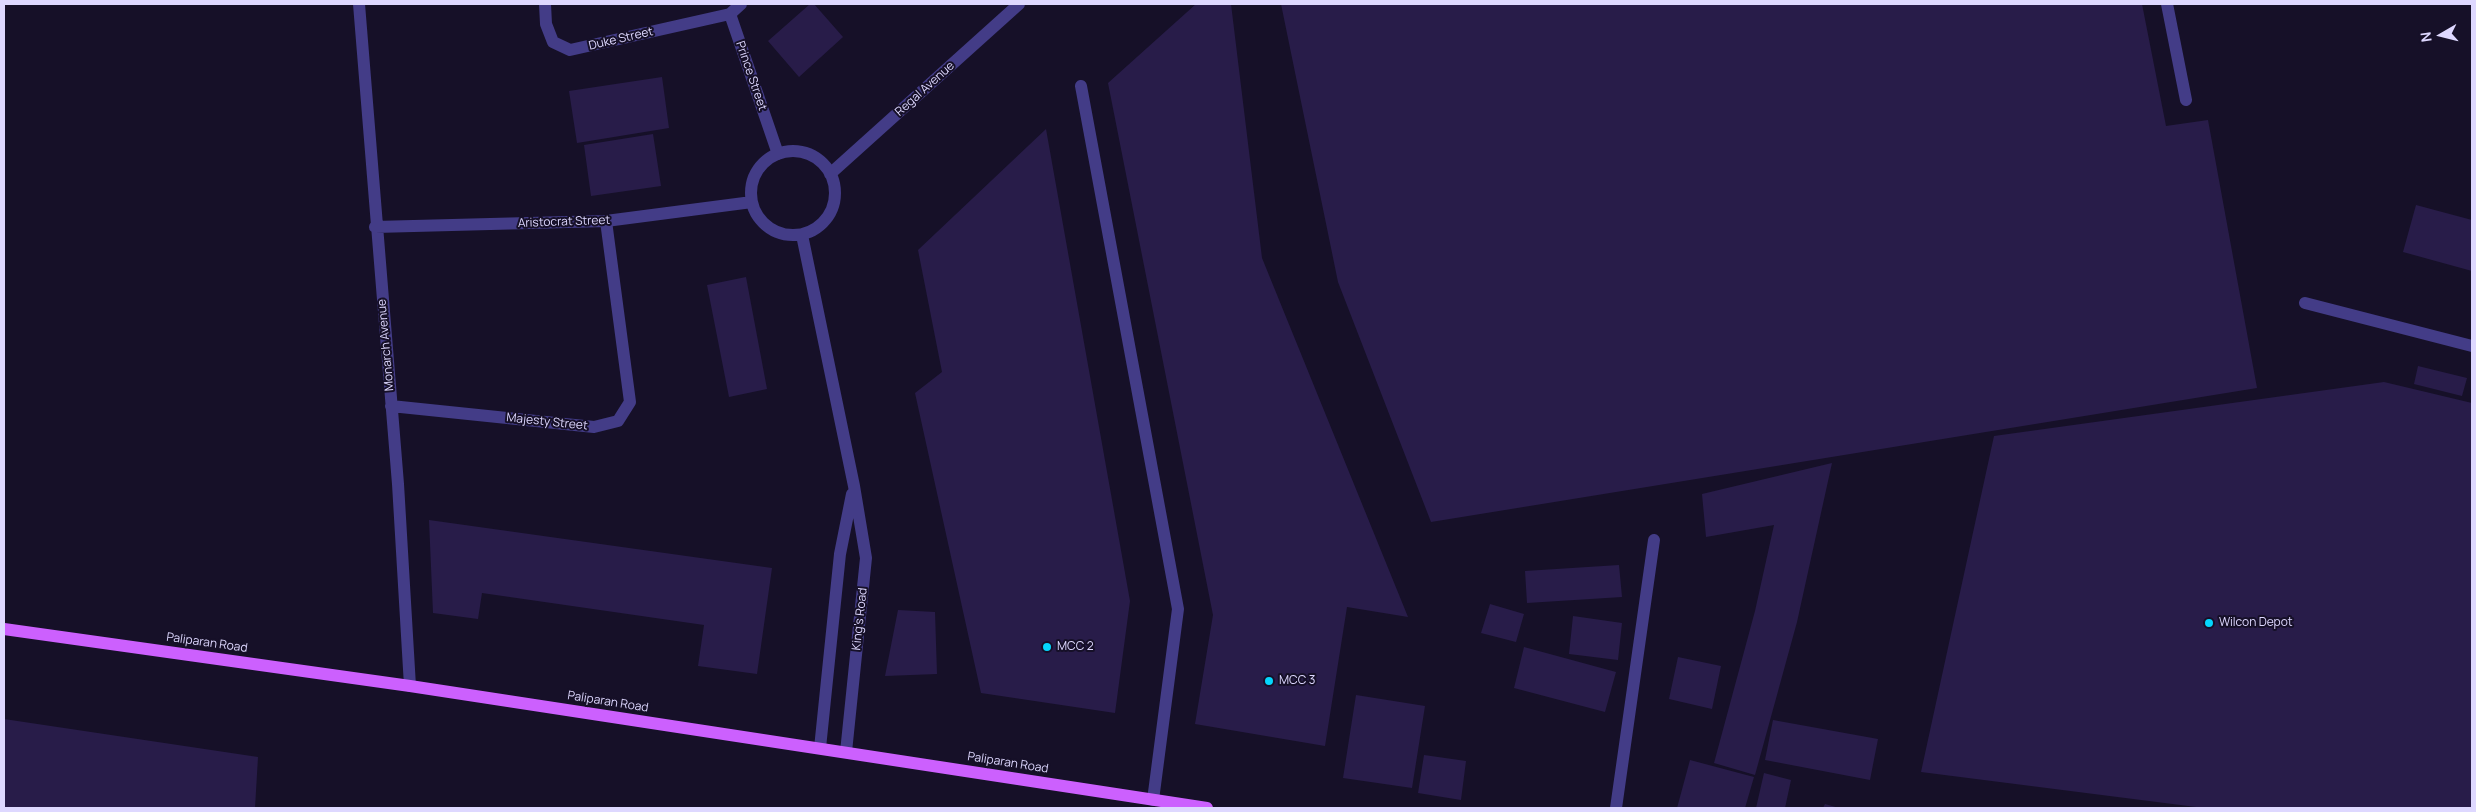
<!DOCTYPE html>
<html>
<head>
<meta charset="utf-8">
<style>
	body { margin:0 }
	#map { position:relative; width:2476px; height:812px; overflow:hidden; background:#161028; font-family:Manrope,sans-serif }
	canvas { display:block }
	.frame { position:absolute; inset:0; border:5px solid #ded8ff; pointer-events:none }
	.north { position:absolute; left:2416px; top:10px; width:50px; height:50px; -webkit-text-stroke:4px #161028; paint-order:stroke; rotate:262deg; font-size:14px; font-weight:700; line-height:20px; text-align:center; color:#ded8ff }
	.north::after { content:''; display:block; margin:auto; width:18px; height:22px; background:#ded8ff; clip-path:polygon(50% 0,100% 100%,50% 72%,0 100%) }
</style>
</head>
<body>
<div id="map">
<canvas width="2476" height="812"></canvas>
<div class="frame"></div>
<div class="north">N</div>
</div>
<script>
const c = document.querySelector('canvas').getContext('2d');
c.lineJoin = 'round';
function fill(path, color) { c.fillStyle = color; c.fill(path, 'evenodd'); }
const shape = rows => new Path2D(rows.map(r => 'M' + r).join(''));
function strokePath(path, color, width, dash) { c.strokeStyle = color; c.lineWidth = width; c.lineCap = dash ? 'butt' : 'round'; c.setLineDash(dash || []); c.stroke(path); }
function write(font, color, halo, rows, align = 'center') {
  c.font = font + ' Manrope,sans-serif'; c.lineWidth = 4; c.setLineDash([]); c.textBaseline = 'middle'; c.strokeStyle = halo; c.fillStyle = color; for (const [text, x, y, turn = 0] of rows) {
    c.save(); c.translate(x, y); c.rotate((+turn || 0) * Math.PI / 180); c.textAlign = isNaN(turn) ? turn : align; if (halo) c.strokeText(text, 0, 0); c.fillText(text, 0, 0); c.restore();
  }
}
const building = shape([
	[810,4,814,4,843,37,799,77,768,41],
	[1196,4,1231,4,1262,258,1408,617,1347,607,1325,746,1195,724,1213,615,1108,83],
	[1281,4,2142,4,2166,126,2208,120,2257,388,1431,522,1338,282],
	[662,77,669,128,577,143,569,91],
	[1046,129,1130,601,1115,713,981,693,915,393,942,372,918,250],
	[653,134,661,186,591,196,584,145],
	[2416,205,2472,220,2472,271,2403,252],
	[746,277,767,389,729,397,707,285],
	[2418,366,2467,378,2462,396,2414,384],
	[2384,382,2472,403,2472,808,2204,808,1921,772,1994,436],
	[1832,463,1797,622,1755,775,1714,763,1755,611,1774,525,1706,537,1702,494],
	[429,520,772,568,757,674,698,666,704,625,482,593,478,619,433,613],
	[1619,565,1622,597,1527,603,1525,571],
	[1490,604,1524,614,1516,642,1481,633],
	[898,610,935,612,937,674,885,676],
	[1573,616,1622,623,1618,660,1569,654],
	[1524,647,1616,672,1605,712,1514,688],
	[1678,657,1721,666,1712,709,1669,699],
	[1356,695,1425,706,1412,788,1343,778],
	[4,719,258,757,255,808,4,808],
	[1773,720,1878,739,1870,780,1765,760],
	[1424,755,1466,761,1461,800,1418,793],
	[1690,760,1754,777,1745,808,1677,808],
	[1764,773,1791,780,1785,808,1756,808],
	[1825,804,1839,808,1823,808]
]);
const minor = shape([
	[359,4,398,484,410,686],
	[545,4,546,24,553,42,570,50,730,14,741,4],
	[2167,4,2186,100],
	[730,14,778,154],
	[1081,86,1178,609,1153,800],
	'751 193a42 42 0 1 1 84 0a42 42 0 1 1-84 0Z',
	[830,174,1019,4],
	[375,227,606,221,752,202],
	[802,235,854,486,866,558,846,752],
	[2305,303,2472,346],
	[391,406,594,427,618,421,630,402,606,221],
	[820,748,840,554,852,494],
	[1616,808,1654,540]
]);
const major = shape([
	[4,629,410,686,1207,808]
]);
const markers = [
	[2209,623,5,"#05d6fd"],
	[1047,647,5,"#05d6fd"],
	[1269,681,5,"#05d6fd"]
];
const streetNames = [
	["Duke Street",621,39,-13],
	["Prince Street",751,76,71],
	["Regal Avenue",925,89,-42],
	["Aristocrat Street",564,222,-2],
	["Monarch Avenue",386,345,-95],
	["Majesty Street",547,422,6],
	["King's Road",860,619,-84],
	["Paliparan Road",207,643,8],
	["Paliparan Road",608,702,9],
	["Paliparan Road",1008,763,9]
];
const poiNames = [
	["Wilcon Depot",2219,623],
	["MCC 2",1057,647],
	["MCC 3",1279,681]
];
fill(building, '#281c49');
strokePath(minor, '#433c87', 12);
strokePath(major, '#cc60fe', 12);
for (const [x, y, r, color] of markers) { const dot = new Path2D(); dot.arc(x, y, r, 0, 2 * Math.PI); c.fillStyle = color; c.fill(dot); strokePath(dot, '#161028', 2); }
write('12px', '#ded8ff', '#161028', streetNames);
write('12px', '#ded8ff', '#161028', poiNames, 'left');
</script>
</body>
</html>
